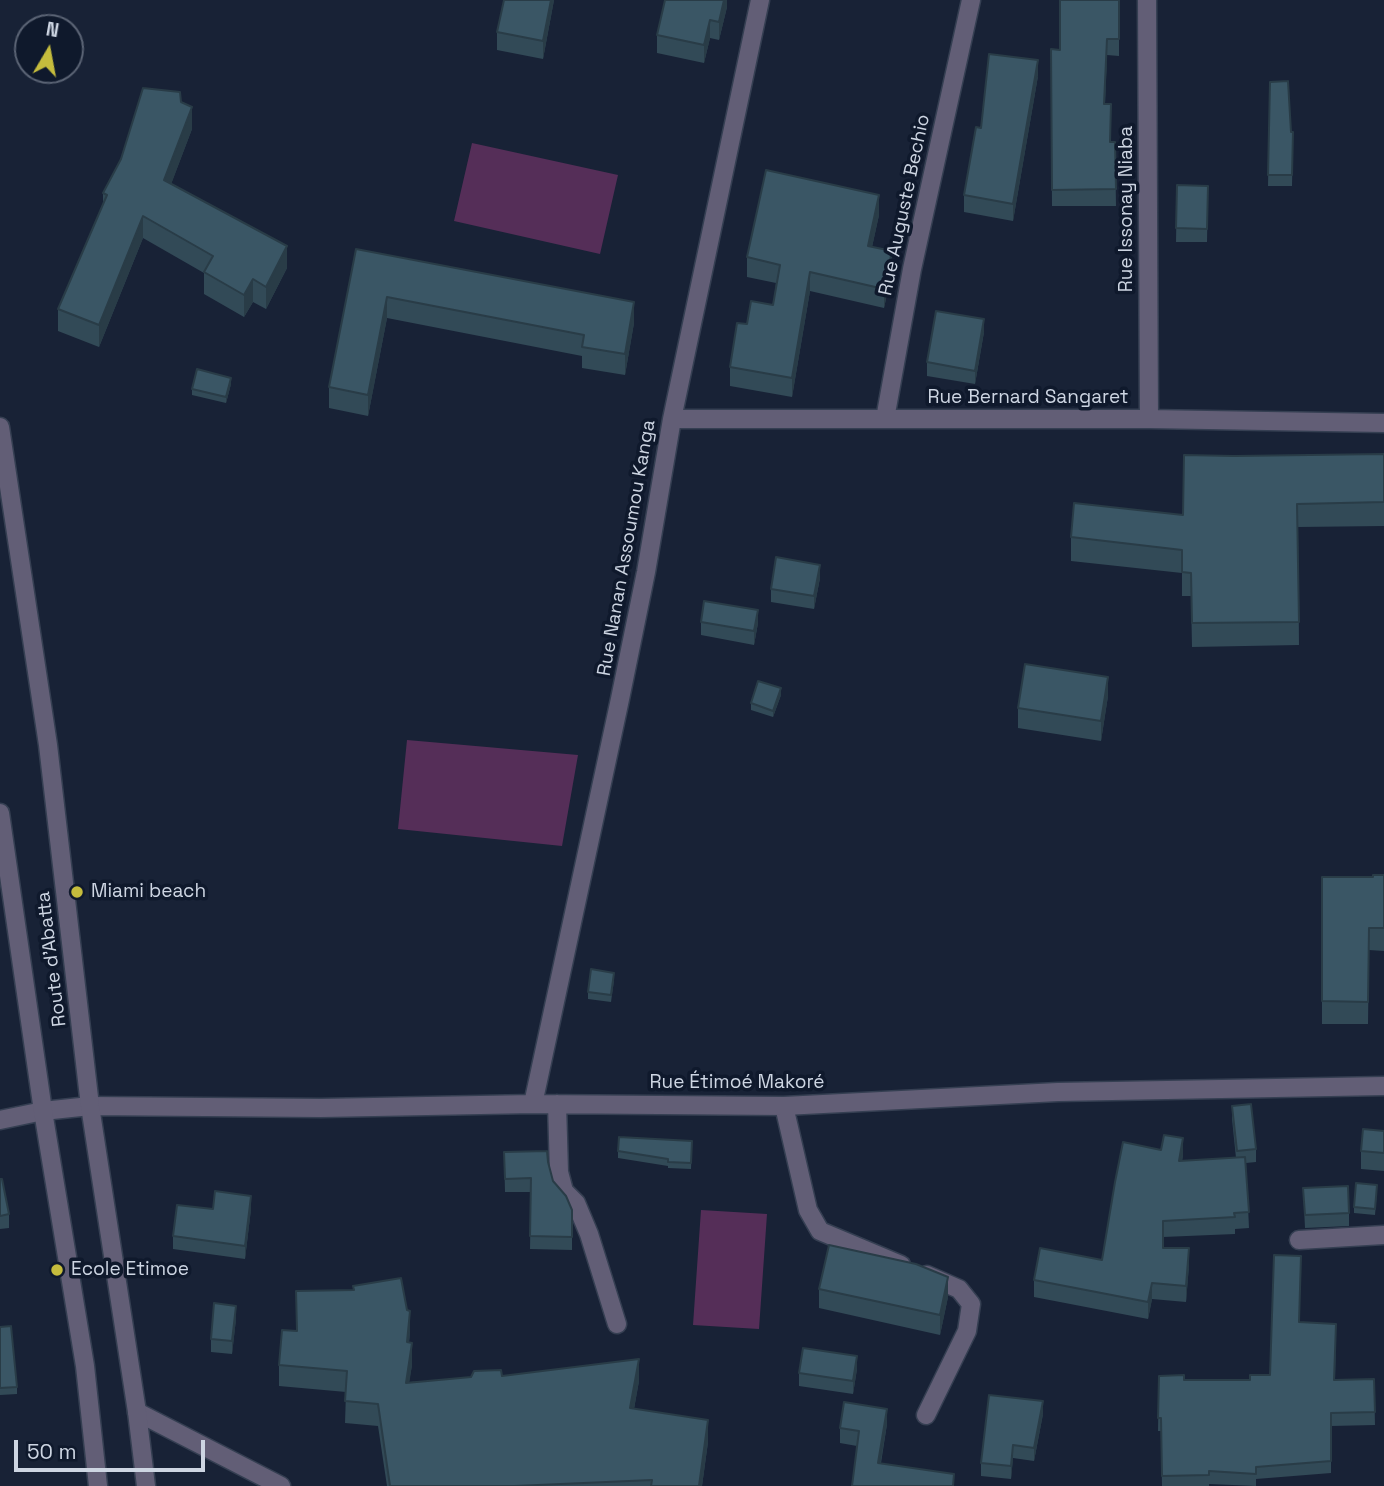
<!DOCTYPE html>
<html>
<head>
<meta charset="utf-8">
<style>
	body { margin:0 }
	#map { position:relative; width:1384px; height:1486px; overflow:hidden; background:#182236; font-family:"Space Grotesk",sans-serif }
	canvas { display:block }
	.north { position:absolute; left:14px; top:14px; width:70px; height:70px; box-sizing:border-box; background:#0f192c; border:2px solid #5b6475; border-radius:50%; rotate:10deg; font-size:19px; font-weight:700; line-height:28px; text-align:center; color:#cdd5e2 }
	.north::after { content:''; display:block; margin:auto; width:24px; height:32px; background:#c5bc3d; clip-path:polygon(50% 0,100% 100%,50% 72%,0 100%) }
	.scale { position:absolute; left:14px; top:1440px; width:191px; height:32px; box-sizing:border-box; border:4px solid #cdd5e2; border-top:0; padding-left:9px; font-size:21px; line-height:24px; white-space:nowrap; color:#cdd5e2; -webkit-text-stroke:5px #0f192c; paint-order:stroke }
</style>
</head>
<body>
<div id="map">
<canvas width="1384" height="1486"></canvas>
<div class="north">N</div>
<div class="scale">50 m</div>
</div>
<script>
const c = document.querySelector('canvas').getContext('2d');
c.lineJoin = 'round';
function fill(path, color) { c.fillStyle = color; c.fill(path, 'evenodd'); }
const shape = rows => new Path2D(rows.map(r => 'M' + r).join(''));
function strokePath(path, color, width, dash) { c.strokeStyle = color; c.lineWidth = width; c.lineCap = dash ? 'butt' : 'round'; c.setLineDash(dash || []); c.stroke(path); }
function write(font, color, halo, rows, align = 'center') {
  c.font = font + ' "Space Grotesk",sans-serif'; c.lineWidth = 7; c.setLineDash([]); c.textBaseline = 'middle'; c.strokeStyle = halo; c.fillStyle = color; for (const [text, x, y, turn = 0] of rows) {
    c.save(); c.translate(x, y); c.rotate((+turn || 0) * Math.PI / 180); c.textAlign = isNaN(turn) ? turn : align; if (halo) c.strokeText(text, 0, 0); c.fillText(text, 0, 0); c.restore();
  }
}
const green = shape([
	[472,143,618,175,600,254,454,221],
	[407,740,578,755,562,846,398,829],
	[701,1210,767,1214,759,1329,693,1325]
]);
const minor = shape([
	[1147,0,1149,419],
	[672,419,1149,419,1384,423],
	[885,419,912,269,971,0],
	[533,1104,620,699,646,572,672,419,760,0],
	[557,1104,559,1172,564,1191,576,1203,589,1234,617,1324],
	[784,1106,808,1210,820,1231,901,1265],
	[0,1120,43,1111,90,1106,321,1108,533,1104,784,1106,1058,1092,1384,1086],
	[1299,1240,1384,1235],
	[137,1412,281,1486],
	[926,1415,967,1331,971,1304,959,1289,927,1275]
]);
const tertiary = shape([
	[0,427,48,745,90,1106,137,1412,146,1486],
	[0,813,43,1111,85,1366,98,1486]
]);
const wall = shape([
	[504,0,554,0,543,59,497,50,497,32],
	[727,0,727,7,719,40,710,38,704,63,657,53,657,35],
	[1119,0,1119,56,1107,55,1105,104,1111,142,1115,142,1116,206,1052,206,1051,49,1060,50],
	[1038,76,1013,221,964,212,964,195],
	[1270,82,1291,132,1293,132,1292,186,1268,186],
	[181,102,192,129,171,184,287,268,266,309,253,302,244,317,204,294,204,273,143,238,99,347,58,331,58,309,103,204,103,193],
	[1177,185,1208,186,1207,242,1176,242],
	[879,215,872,247,892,271,884,308,810,291,792,397,730,386,730,367,747,324,773,305,776,283,747,277,747,257],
	[356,249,634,323,625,375,582,368,582,356,387,318,368,416,329,408,329,387],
	[984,332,975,384,927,376,927,362],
	[231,384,226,403,192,395,192,389],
	[1384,454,1384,526,1298,527,1299,645,1192,647,1191,596,1182,596,1182,573,1071,561,1071,537,1183,515,1234,456],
	[820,578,814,609,771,602,771,589],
	[701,622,758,623,754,645,701,635],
	[781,695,773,717,751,710,751,703],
	[1108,696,1101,741,1018,728,1018,708],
	[1384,875,1384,951,1369,950,1368,1024,1322,1024,1322,877,1373,877],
	[614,980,611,1002,588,999,588,992],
	[1232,1106,1256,1149,1256,1162,1246,1163,1249,1228,1235,1229,1235,1234,1163,1237,1163,1248,1189,1265,1186,1302,1152,1299,1148,1319,1034,1297,1034,1280,1102,1260,1161,1150,1183,1155,1182,1161,1236,1158,1232,1119],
	[1384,1131,1384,1171,1361,1169,1361,1151],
	[692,1141,691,1169,668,1168,668,1166,618,1158,618,1151],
	[504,1152,548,1162,553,1181,572,1210,572,1250,530,1249,531,1192,505,1192],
	[0,1179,9,1214,9,1228,0,1229],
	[1303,1188,1349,1213,1349,1226,1305,1228],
	[1377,1191,1375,1215,1354,1213,1354,1207],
	[213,1209,251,1209,245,1259,173,1249,173,1236],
	[353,1286,410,1332,409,1342,412,1365,409,1382,502,1376,639,1381,634,1409,708,1442,702,1486,387,1486,378,1426,345,1423,346,1392,279,1386,279,1365,296,1331,296,1291,353,1290],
	[819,1289,948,1297,940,1335,819,1308],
	[236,1319,232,1354,211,1352,211,1339],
	[1300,1322,1336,1337,1335,1380,1374,1379,1375,1425,1331,1426,1331,1473,1256,1479,1256,1486,1209,1484,1209,1486,1162,1486,1161,1431,1158,1431,1159,1376,1184,1380,1250,1380,1270,1375],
	[0,1327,17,1387,17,1394,0,1395],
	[857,1369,853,1394,799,1386,799,1373],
	[1043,1414,1034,1461,1013,1458,1011,1479,981,1476,981,1463],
	[887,1424,881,1463,954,1486,852,1486,857,1446,840,1443,840,1428]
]);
const shadedWall = shape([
	[551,0,554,0,543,59,543,41],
	[724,0,727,0,727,7,719,40,719,22],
	[710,20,710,38,704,63,704,45],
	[1107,39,1107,55,1104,121,1104,104],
	[1038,60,1038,76,1013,221,1013,204],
	[192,107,192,129,164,203,164,180],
	[879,195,879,215,868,265,868,246],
	[143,216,143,238,99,347,99,325],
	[287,246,287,268,266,309,266,287],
	[892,251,892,271,884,308,884,289],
	[810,272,810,291,792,397,792,378],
	[253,279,253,302,244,317,244,295],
	[387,297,387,318,368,416,368,395],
	[634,302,634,323,625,375,625,354],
	[984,319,984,332,975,384,975,371],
	[231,378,231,384,226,403,226,397],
	[820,565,820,578,814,609,814,596],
	[758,610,758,623,754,645,754,631],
	[1108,677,1108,696,1101,741,1101,721],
	[781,688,781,695,773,717,773,711],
	[1183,1138,1183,1155,1179,1178,1179,1161],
	[251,1196,251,1209,245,1259,245,1246],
	[1189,1248,1189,1265,1186,1302,1186,1286],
	[948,1277,948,1297,940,1335,940,1315],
	[1152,1283,1152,1299,1148,1319,1148,1302],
	[236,1306,236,1319,232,1354,232,1341],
	[410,1311,410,1332,407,1364,407,1342],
	[412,1343,412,1365,406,1405,406,1383],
	[857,1356,857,1369,853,1394,853,1381],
	[639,1359,639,1381,630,1430,630,1408],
	[1043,1401,1043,1414,1034,1461,1034,1448],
	[887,1409,887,1424,878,1478,878,1463],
	[708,1420,708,1442,702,1486,699,1486],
	[1013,1445,1013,1458,1011,1479,1011,1466]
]);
const building = shape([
	[504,0,551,0,543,41,497,32,504,0],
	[665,0,724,0,719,22,710,20,704,45,657,35,665,0],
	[1060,0,1119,0,1119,39,1107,39,1104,104,1111,104,1110,142,1115,142,1116,189,1052,190,1051,49,1060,50,1060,0],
	[989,54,1038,60,1013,204,964,195,976,127,981,128,989,54],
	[1288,81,1291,132,1293,132,1292,175,1268,175,1270,82,1288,81],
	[143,88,180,92,181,102,192,107,164,180,287,246,266,287,253,279,244,295,204,272,213,256,143,216,99,325,58,309,107,195,103,193,121,159,143,88],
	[766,170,879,195,868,246,892,251,884,289,810,272,792,378,730,367,737,323,747,324,751,301,773,305,780,265,747,257,766,170],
	[1177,185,1208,186,1207,229,1176,228,1177,185],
	[356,249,634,302,625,354,582,347,584,335,387,297,368,395,329,387,356,249],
	[936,311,984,319,975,371,927,362,936,311],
	[197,369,231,378,226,397,192,389,197,369],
	[1384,454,1384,502,1297,504,1299,622,1192,623,1191,573,1182,572,1182,550,1071,537,1074,503,1183,515,1184,455,1234,456,1384,454],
	[776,557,820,565,814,596,771,589,776,557],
	[704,601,758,610,754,631,701,622,704,601],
	[1025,664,1108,677,1101,721,1018,708,1025,664],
	[758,681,781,688,773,711,751,703,758,681],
	[1373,875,1384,875,1384,928,1369,928,1368,1002,1322,1001,1322,877,1373,877,1373,875],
	[591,969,614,973,611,995,588,992,591,969],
	[1251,1104,1256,1149,1237,1151,1232,1106,1251,1104],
	[1363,1129,1384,1131,1384,1153,1361,1151,1363,1129],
	[1164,1135,1183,1138,1179,1161,1245,1157,1249,1212,1234,1213,1235,1217,1163,1221,1163,1248,1189,1248,1186,1286,1152,1283,1148,1302,1034,1280,1040,1248,1102,1260,1115,1182,1123,1142,1161,1150,1164,1135],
	[619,1137,692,1141,691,1163,668,1162,668,1159,618,1151,619,1137],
	[547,1151,548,1162,553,1181,566,1196,572,1210,572,1237,530,1236,531,1178,505,1179,504,1152,547,1151],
	[0,1179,2,1179,9,1214,0,1216,0,1179],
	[1356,1183,1377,1185,1375,1209,1354,1207,1356,1183],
	[1348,1186,1349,1213,1305,1215,1303,1188,1348,1186],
	[215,1191,251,1196,245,1246,173,1236,177,1205,213,1209,215,1191],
	[829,1245,916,1264,948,1277,940,1315,819,1289,829,1245],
	[1274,1255,1301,1256,1299,1322,1336,1324,1334,1380,1374,1379,1375,1412,1331,1413,1331,1461,1256,1467,1256,1474,1209,1471,1209,1475,1162,1476,1161,1418,1158,1418,1159,1376,1184,1375,1184,1380,1250,1380,1250,1375,1270,1375,1274,1255],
	[401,1278,407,1310,410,1311,407,1342,412,1343,406,1383,471,1377,474,1371,501,1370,502,1376,639,1359,630,1408,708,1420,699,1486,651,1486,652,1480,515,1486,390,1486,378,1404,345,1401,347,1371,279,1365,282,1330,297,1331,296,1291,354,1290,353,1286,401,1278],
	[214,1303,236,1306,232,1341,211,1339,214,1303],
	[11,1326,17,1387,0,1388,0,1327,11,1326],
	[803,1348,857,1356,853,1381,799,1373,803,1348],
	[989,1395,1043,1401,1034,1448,1013,1445,1011,1466,981,1463,989,1395],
	[844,1402,887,1409,878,1463,954,1474,953,1486,852,1486,859,1431,840,1428,844,1402]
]);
const markers = [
	[77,892,7,"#c5bc3d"],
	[57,1270,7,"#c5bc3d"]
];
const streetNames = [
	["Rue Auguste Bechio",905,205,-78],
	["Rue Issonay Niaba",1127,209,-90],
	["Rue Bernard Sangaret",1028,398],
	["Rue Nanan Assoumou Kanga",627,548,-80],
	["Route d'Abatta",52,959,-97],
	["Rue Étimoé Makoré",737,1083]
];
const poiNames = [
	["Miami beach",91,892],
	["Ecole Etimoe",71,1270]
];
fill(green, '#552e58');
strokePath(minor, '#353f52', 21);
strokePath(tertiary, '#353f52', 21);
strokePath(minor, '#625e76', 18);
strokePath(tertiary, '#625e76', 18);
fill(wall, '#324a57');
fill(shadedWall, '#293c47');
fill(building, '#3a5665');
strokePath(building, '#293c47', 2);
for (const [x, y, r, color] of markers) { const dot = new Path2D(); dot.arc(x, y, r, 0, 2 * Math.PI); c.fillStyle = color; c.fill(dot); strokePath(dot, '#0f192c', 2.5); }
write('19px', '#cdd5e2', '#0f192c', streetNames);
write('19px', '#cdd5e2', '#0f192c', poiNames, 'left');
</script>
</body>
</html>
